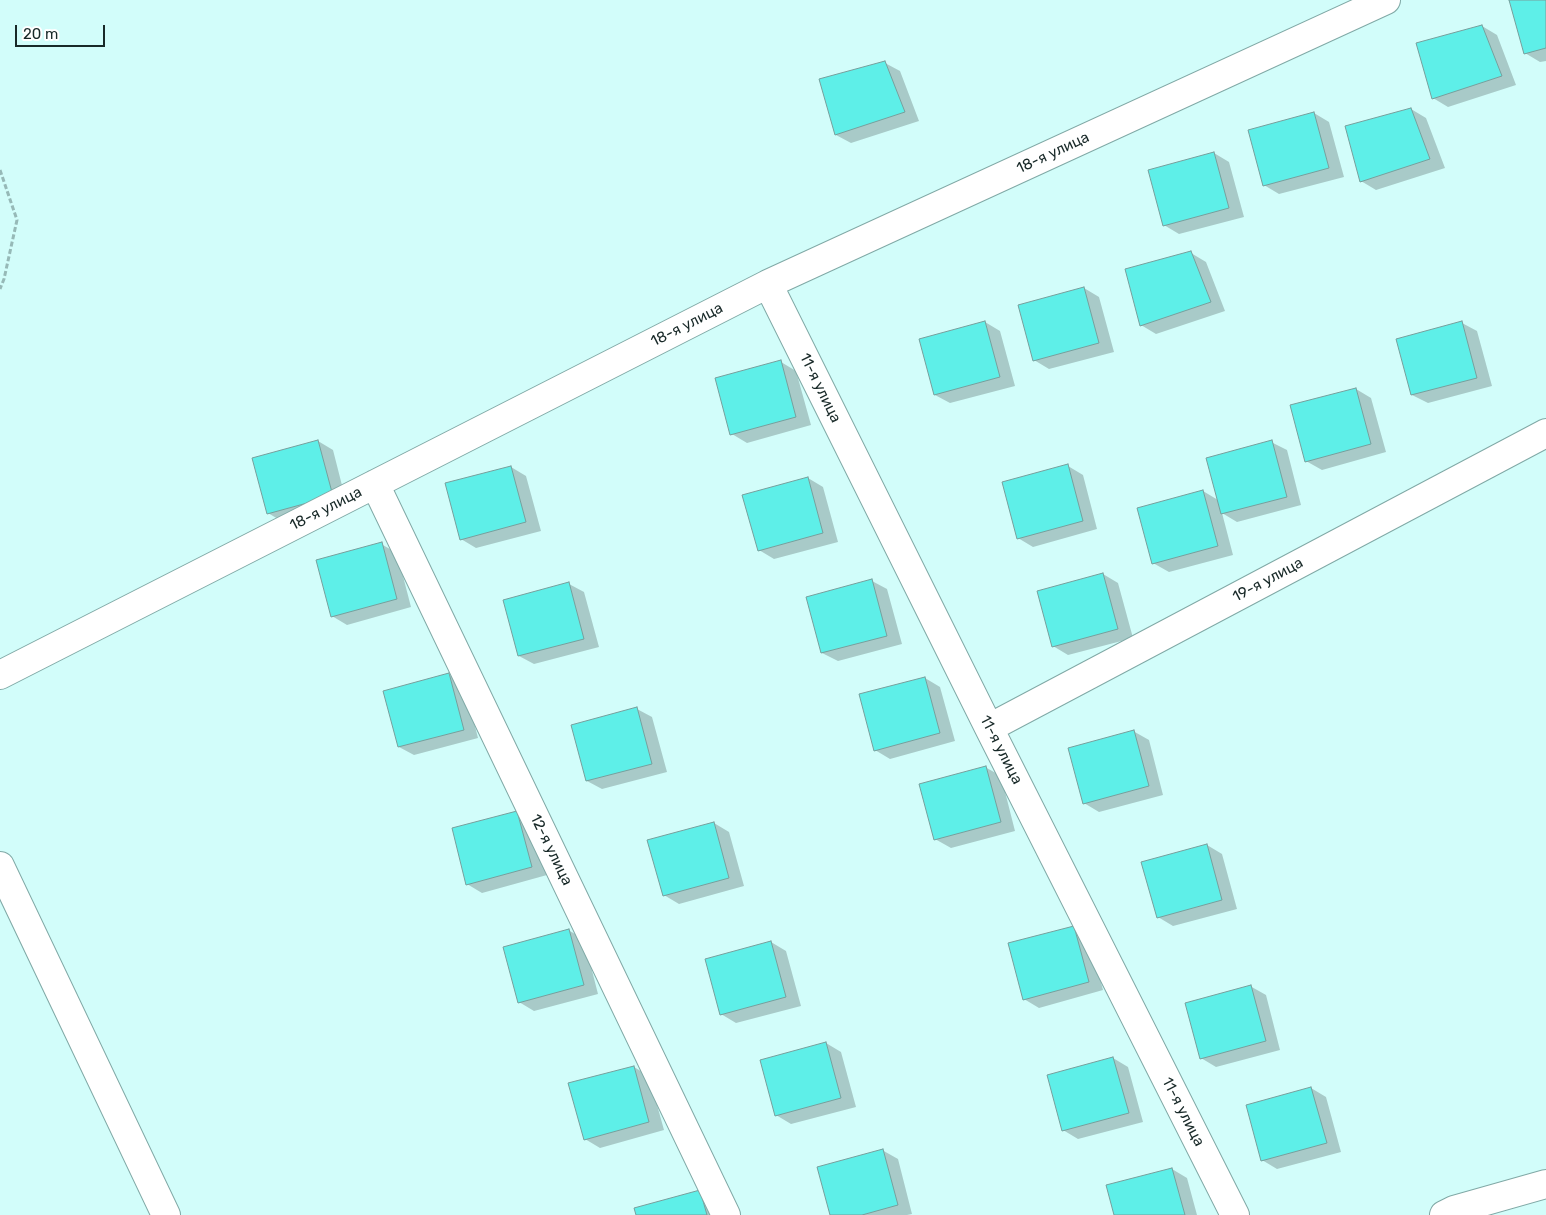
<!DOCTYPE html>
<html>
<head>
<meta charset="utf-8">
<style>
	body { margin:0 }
	#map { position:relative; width:1546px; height:1215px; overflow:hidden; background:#d2fdfa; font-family:Rubik,sans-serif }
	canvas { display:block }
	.scale { position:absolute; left:15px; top:25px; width:90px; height:22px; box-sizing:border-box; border:2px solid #182928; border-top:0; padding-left:6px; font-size:15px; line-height:18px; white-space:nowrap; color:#182928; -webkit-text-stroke:4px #fff; paint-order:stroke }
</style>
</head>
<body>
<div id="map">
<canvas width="1546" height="1215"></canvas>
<div class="scale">20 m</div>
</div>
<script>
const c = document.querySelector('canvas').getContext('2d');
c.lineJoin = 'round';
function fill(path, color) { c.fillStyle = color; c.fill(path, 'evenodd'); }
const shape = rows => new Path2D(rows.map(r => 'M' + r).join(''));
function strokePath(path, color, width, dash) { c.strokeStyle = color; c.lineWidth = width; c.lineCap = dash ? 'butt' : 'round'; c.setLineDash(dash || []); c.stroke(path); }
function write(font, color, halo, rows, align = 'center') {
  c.font = font + ' Rubik,sans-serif'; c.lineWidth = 4; c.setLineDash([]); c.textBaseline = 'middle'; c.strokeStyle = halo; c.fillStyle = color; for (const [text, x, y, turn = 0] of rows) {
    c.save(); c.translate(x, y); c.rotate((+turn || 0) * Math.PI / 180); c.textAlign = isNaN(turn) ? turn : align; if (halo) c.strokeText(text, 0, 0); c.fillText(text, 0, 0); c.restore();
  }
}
const shadow = shape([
	[1510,0,1546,0,1546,61,1540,62,1525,53],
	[1482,26,1497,35,1516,85,1448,107,1433,98],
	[885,63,900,71,919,121,851,143,836,135],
	[1411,109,1426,118,1445,168,1376,190,1361,181],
	[1314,113,1329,122,1344,177,1279,194,1264,185],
	[1214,153,1229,162,1244,217,1179,234,1164,225],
	[1191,253,1206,262,1225,311,1156,334,1141,325],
	[1084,288,1099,297,1114,352,1049,369,1034,360],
	[985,322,1000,331,1015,386,950,403,935,395],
	[1462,323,1477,331,1492,386,1428,403,1412,395],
	[781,362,796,371,811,425,747,443,732,434],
	[1356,389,1371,398,1386,452,1322,470,1306,461],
	[318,441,333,450,347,505,283,522,268,513],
	[1271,442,1287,450,1301,505,1237,522,1222,513,1233,555,1169,572,1153,563,1203,491,1218,500],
	[1068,466,1083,475,1097,529,1033,547,1018,538],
	[511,467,526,476,541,531,476,548,461,539],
	[808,478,823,487,838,542,774,559,759,550],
	[381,544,397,553,411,607,347,625,332,616],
	[1103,574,1118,583,1133,638,1068,655,1053,646],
	[872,581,887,589,902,644,838,661,822,653],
	[569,584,584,592,599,647,534,664,519,656],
	[448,674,464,683,478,738,414,755,399,747],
	[925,678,940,687,955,741,890,759,875,750],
	[637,709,652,717,667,772,602,789,587,781],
	[1133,731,1149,740,1163,795,1099,812,1084,803],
	[985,767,1001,776,1015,831,951,848,935,839],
	[517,812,532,821,547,875,482,893,467,884],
	[714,823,729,832,744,886,679,904,664,895],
	[1207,845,1222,854,1237,909,1173,926,1158,917],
	[1073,927,1089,936,1103,990,1039,1008,1024,999],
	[568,930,584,939,598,994,534,1011,519,1002],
	[771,942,786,951,801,1006,736,1023,721,1014],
	[1250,986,1266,995,1280,1050,1216,1067,1201,1058],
	[826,1043,841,1052,856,1107,791,1124,776,1115],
	[1113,1058,1128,1067,1143,1122,1078,1139,1063,1130],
	[634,1067,649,1076,664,1130,600,1148,585,1139],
	[1311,1088,1326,1097,1341,1152,1277,1169,1262,1160],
	[882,1150,898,1159,912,1214,907,1215,831,1215],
	[1172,1169,1187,1178,1197,1215,1115,1215],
	[700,1191,719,1215,637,1215]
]);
const building = shape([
	[1509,0,1546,0,1546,48,1524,54,1509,0],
	[1482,25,1502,76,1432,99,1416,43,1482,25],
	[885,61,905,112,835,135,819,79,885,61],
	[1411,108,1430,159,1360,182,1345,126,1411,108],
	[1314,112,1329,168,1263,186,1248,130,1314,112],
	[1214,152,1229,208,1163,226,1148,170,1214,152],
	[1191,251,1211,302,1140,326,1125,269,1191,251],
	[1084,287,1099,343,1033,361,1018,305,1084,287],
	[985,321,1000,377,934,395,919,339,985,321],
	[1462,321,1477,378,1411,395,1396,339,1462,321],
	[781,360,796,417,730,435,715,378,781,360],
	[1356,388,1371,444,1305,462,1290,405,1356,388],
	[318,440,333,496,267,514,252,458,318,440],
	[1272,440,1287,497,1221,514,1206,458,1272,440],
	[1068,464,1083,521,1017,539,1002,482,1068,464],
	[511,466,526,522,460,540,445,483,511,466],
	[808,477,823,533,758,551,742,495,808,477],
	[1203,490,1218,546,1152,564,1137,508,1203,490],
	[382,542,397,599,331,617,316,560,382,542],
	[1103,573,1118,629,1052,647,1037,591,1103,573],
	[872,579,887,636,821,653,806,597,872,579],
	[569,582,584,639,518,656,503,600,569,582],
	[449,673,464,730,398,747,383,691,449,673],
	[925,677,940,733,874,751,859,694,925,677],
	[637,707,652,764,586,781,571,725,637,707],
	[1134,730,1149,786,1083,804,1068,748,1134,730],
	[986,766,1001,822,934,840,919,784,986,766],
	[517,811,532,867,466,885,452,828,517,811],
	[714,822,729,878,663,896,647,840,714,822],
	[1207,844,1222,900,1157,918,1141,862,1207,844],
	[1074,926,1089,982,1023,1000,1008,943,1074,926],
	[569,929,584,985,518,1003,503,947,569,929],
	[771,941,786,997,720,1015,705,959,771,941],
	[1251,985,1266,1041,1200,1059,1185,1003,1251,985],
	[826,1042,841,1098,775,1116,760,1060,826,1042],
	[1113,1057,1129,1113,1062,1131,1047,1075,1113,1057],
	[634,1066,649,1122,584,1140,568,1083,634,1066],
	[1311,1087,1327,1143,1261,1161,1246,1105,1311,1087],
	[883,1149,898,1205,862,1215,830,1215,817,1167,883,1149],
	[1172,1168,1185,1215,1114,1215,1106,1185,1172,1168],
	[700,1190,707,1215,636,1215,634,1208,700,1190]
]);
const path = shape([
	[0,170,17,220,4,279,0,289]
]);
const minor = shape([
	[768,284,989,728,1235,1215],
	[375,484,726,1215],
	[0,675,768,284,1386,0],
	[989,728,1546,433],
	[0,866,166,1215],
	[1444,1215,1454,1210,1546,1184]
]);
const streetNames = [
	["18-я улица",1053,153,-25],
	["18-я улица",687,325,-27],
	["11-я улица",820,388,64],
	["18-я улица",326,509,-27],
	["19-я улица",1268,580,-28],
	["11-я улица",1001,750,63],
	["12-я улица",551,850,64],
	["11-я улица",1183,1112,63]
];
fill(shadow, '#0003');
fill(building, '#5eefe8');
strokePath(building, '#769f9c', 1);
strokePath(minor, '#80a9a6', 30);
strokePath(path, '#96b9b7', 3, [5, 2.5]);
strokePath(minor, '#fff', 28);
write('15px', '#182928', '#fff', streetNames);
</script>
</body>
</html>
